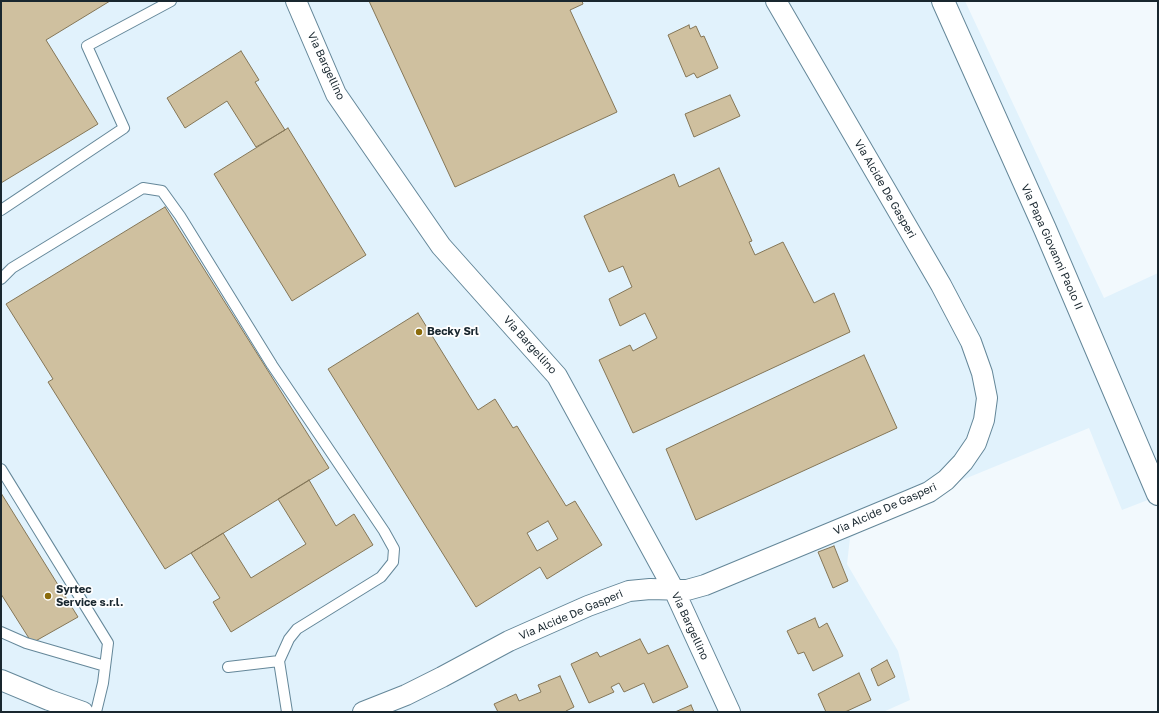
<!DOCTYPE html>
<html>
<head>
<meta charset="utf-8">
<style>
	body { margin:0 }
	#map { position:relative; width:1159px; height:713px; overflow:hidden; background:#f2f9fd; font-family:"Golos Text",sans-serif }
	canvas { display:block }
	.frame { position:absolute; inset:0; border:2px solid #19272f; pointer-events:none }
</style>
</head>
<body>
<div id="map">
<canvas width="1159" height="713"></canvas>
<div class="frame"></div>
</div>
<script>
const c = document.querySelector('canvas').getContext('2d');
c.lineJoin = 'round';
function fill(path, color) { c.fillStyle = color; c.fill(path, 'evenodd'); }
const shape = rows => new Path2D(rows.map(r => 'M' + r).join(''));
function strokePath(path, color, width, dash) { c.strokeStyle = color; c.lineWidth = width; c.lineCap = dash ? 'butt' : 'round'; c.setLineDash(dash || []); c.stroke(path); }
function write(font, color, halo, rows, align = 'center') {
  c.font = font + ' "Golos Text",sans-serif'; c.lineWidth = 3.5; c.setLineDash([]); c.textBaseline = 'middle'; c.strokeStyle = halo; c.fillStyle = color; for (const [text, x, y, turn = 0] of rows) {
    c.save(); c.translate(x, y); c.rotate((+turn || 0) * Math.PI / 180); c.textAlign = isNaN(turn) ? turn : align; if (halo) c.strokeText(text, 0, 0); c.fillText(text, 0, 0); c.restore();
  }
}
const built = shape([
	[1,1,965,1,1104,298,1158,273,1158,496,1122,510,1089,428,940,489,850,538,847,564,898,651,910,700,883,712,1,712]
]);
const building = shape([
	[1,1,110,1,46,40,98,124,1,183,1,1],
	[369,1,582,1,583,4,570,10,617,112,455,187,369,1],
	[689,25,690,29,696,26,701,37,704,36,718,68,697,78,694,73,686,77,668,35,689,25],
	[241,51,259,80,255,82,285,130,256,147,227,101,185,128,167,98,241,51],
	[730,95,740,116,694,137,685,114,730,95],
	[288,128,366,255,292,301,214,174,288,128],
	[719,168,752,241,749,242,755,255,783,242,814,303,834,293,850,332,633,433,599,360,630,345,633,351,657,338,645,313,620,326,609,299,632,287,623,266,609,272,584,216,674,174,679,187,719,168],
	[165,207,329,468,165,569,48,382,53,379,6,304,165,207],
	[418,313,478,410,495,399,513,428,517,426,566,506,575,501,602,545,547,579,540,567,476,607,328,369,418,313],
	[548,521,558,539,537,551,527,533,548,521],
	[864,355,897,428,696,520,666,449,864,355],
	[309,480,336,526,354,514,373,545,231,632,213,602,220,598,191,553,223,533,251,578,306,544,278,499,309,480],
	[1,493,78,617,32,643,1,594,1,493],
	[834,546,848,581,833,588,818,552,834,546],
	[815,618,819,628,827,623,843,656,813,671,804,652,798,654,787,631,815,618],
	[640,639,648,654,668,645,688,687,653,703,644,683,624,692,619,683,611,687,614,692,589,703,571,664,597,652,600,657,640,639],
	[887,660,895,677,878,686,871,669,887,660],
	[859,673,871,700,845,712,826,712,818,694,859,673],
	[560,676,574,707,566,711,567,712,498,712,494,704,516,694,519,701,541,692,538,685,560,676],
	[691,705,694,712,675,712,691,705]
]);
const lane = shape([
	[1,210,124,128,87,46,171,1],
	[1,279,12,268,143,188,162,191,180,216,272,365,384,531,394,549,393,562,381,577,297,629,289,639,279,661,287,712],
	[1,469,108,643,103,683,96,712],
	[1,632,26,643,105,666],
	[228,667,279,661]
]);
const street = shape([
	[296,1,336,94,441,246,557,376,674,590,730,712],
	[1,680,49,700,83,712],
	[363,712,406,695,442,677,509,641,588,606,629,591,650,589,687,590,705,585,910,500,929,492,946,480,963,462,976,443,984,420,987,398,982,373,971,342,941,285,776,1]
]);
const secondary = shape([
	[943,1,1045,229,1158,494]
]);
const markers = [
	[419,332,4,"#8b6b0b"],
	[48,596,4,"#8b6b0b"]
];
const streetNames = [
	["Via Bargellino",326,66,65],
	["Via Alcide De Gasperi",885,189,60],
	["Via Papa Giovanni Paolo II",1052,247,66],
	["Via Bargellino",530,345,48],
	["Via Alcide De Gasperi",885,509,-24],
	["Via Alcide De Gasperi",571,615,-23],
	["Via Bargellino",690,626,65]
];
const poiNames = [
	["Becky Srl",427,332],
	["Syrtec",56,590],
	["Service s.r.l.",56,603]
];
fill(built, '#e1f2fc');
fill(building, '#cfc09f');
strokePath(building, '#857758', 1);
strokePath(lane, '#648799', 12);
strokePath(street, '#648799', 22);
strokePath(secondary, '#648799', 24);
strokePath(lane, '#fff', 10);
strokePath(street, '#fff', 20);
strokePath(secondary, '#fff', 22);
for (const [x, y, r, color] of markers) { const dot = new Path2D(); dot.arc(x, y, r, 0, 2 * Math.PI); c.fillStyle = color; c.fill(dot); strokePath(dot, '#fff', 1.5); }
write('11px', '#19272f', '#fff', streetNames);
write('bold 11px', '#19272f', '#fff', poiNames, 'left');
</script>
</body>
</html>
